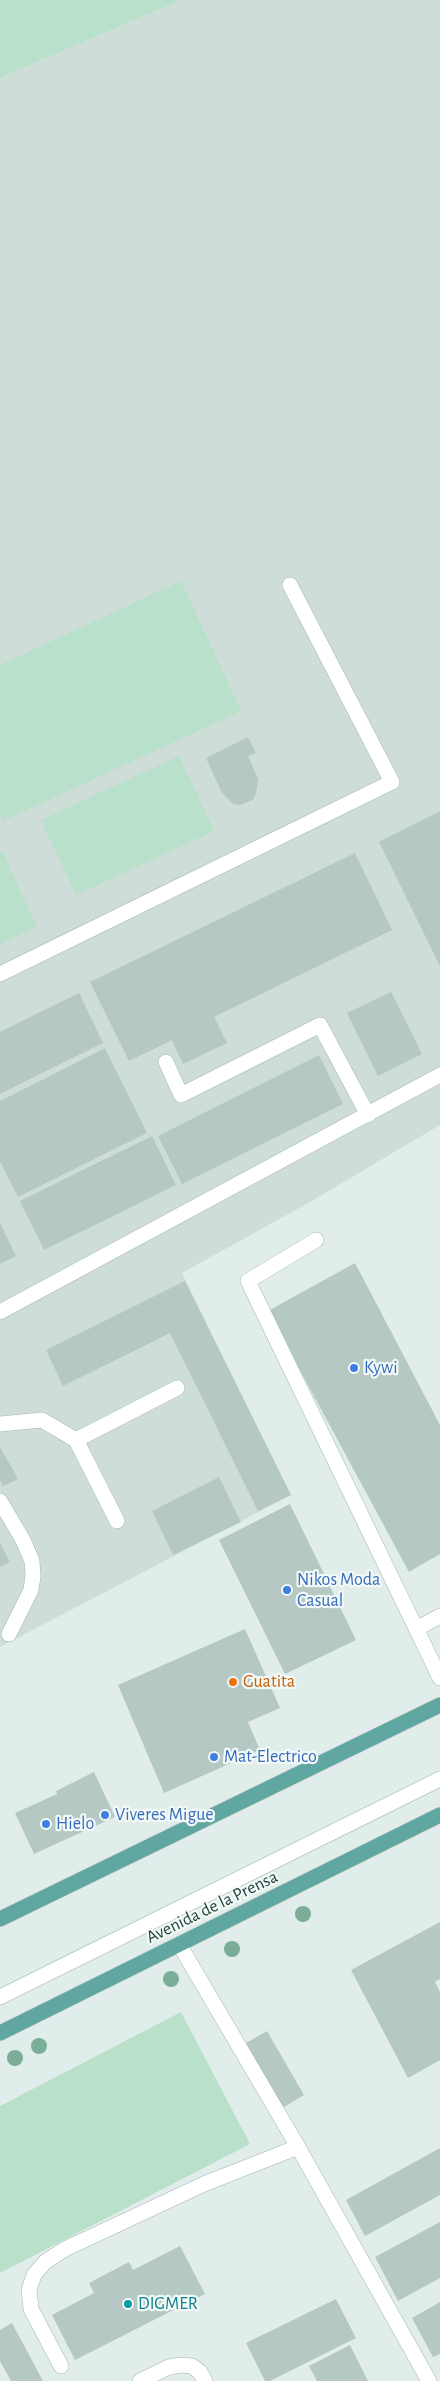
<!DOCTYPE html>
<html>
<head>
<meta charset="utf-8">
<style>
	body { margin:0 }
	canvas { display:block; background:#e1edea }
</style>
</head>
<body>
<canvas width="440" height="2381"></canvas>
<script>
const c = document.querySelector('canvas').getContext('2d');
c.lineJoin = 'round';
function fill(path, color) { c.fillStyle = color; c.fill(path, 'evenodd'); }
const shape = rows => new Path2D(rows.map(r => 'M' + r).join(''));
function strokePath(path, color, width, dash) { c.strokeStyle = color; c.lineWidth = width; c.lineCap = dash ? 'butt' : 'round'; c.setLineDash(dash || []); c.stroke(path); }
function write(font, color, halo, rows, align = 'center') {
  c.font = font + ' "Alegreya Sans",sans-serif'; c.lineWidth = 4.5; c.setLineDash([]); c.textBaseline = 'middle'; c.strokeStyle = halo; c.fillStyle = color; for (const [text, x, y, turn = 0] of rows) {
    c.save(); c.translate(x, y); c.rotate((+turn || 0) * Math.PI / 180); c.textAlign = isNaN(turn) ? turn : align; if (halo) c.strokeText(text, 0, 0); c.fillText(text, 0, 0); c.restore();
  }
}
const built = shape([
	[181,0,440,0,440,1125,310,1202,182,1273,291,1495,0,1647,0,78]
]);
const green = shape([
	[0,0,181,0,0,78],
	[181,581,241,711,3,821,0,814,0,665],
	[179,756,214,831,76,895,41,820],
	[2,851,37,927,0,944,0,852],
	[181,2012,250,2144,0,2273,0,2106]
]);
const building = shape([
	[248,737,256,753,248,756,258,779,256,793,254,799,241,805,233,804,222,793,206,758],
	[440,811,440,966,379,842],
	[355,853,392,930,214,1017,227,1043,183,1064,172,1040,129,1061,90,982],
	[391,992,422,1054,378,1076,347,1013],
	[79,993,103,1043,0,1094,0,1032],
	[105,1048,147,1133,18,1197,0,1161,0,1101],
	[319,1055,343,1104,182,1184,158,1136],
	[152,1136,176,1185,44,1250,20,1201],
	[0,1223,16,1256,0,1264],
	[355,1263,440,1425,440,1554,409,1572,268,1311],
	[185,1281,291,1495,258,1511,170,1333,63,1386,46,1350],
	[0,1447,18,1479,3,1486,0,1480],
	[219,1477,241,1522,173,1555,152,1511],
	[290,1504,356,1640,285,1674,219,1540],
	[0,1542,10,1562,0,1567],
	[245,1629,280,1708,248,1722,260,1750,164,1793,118,1685],
	[94,1772,115,1817,34,1854,15,1813,57,1794,56,1791],
	[440,1922,440,1979,435,1982,440,1992,440,2060,408,2078,351,1970],
	[267,2031,304,2095,282,2108,246,2043],
	[440,2148,440,2195,365,2236,346,2200],
	[440,2222,440,2278,398,2301,375,2257],
	[180,2246,205,2294,75,2360,52,2315,94,2293,89,2283,129,2262,133,2270],
	[336,2299,356,2338,270,2381,265,2381,246,2343],
	[440,2302,440,2354,433,2357,412,2318],
	[12,2323,43,2381,11,2381,0,2361,0,2330],
	[350,2345,368,2381,317,2381,309,2366]
]);
const lane = shape([
	[0,974,392,782,290,585],
	[166,1062,181,1095,320,1025,368,1115],
	[316,1240,248,1281,440,1678],
	[0,1312,440,1075],
	[0,1424,42,1420,76,1440,117,1521],
	[76,1440,177,1388],
	[0,1501,23,1540,32,1561,33,1576,31,1590,9,1634],
	[416,1629,440,1616],
	[179,1944,298,2147,429,2381],
	[0,1997,440,1779],
	[61,2366,31,2309,29,2290,34,2275,45,2262,65,2249,204,2184,298,2147],
	[140,2381,169,2367,181,2365,192,2366,200,2372,205,2381]
]);
const primary = shape([
	[0,1919,440,1705],
	[0,2033,440,1815]
]);
const trees = [
	[303,1914],
	[232,1949],
	[171,1979],
	[39,2046],
	[15,2058]
];
const markers = [
	[354,1368,5,"#3f7fe0"],
	[287,1590,5,"#3f7fe0"],
	[233,1682,5,"#e8710a"],
	[214,1757,5,"#3f7fe0"],
	[105,1815,5,"#3f7fe0"],
	[46,1824,5,"#3f7fe0"],
	[128,2304,5,"#0f9aa8"]
];
const shopNames = [
	["Kywi",364,1368],
	["Nikos Moda",297,1580],
	["Casual",297,1601],
	["Mat-Electrico",224,1757],
	["Viveres Migue",115,1815],
	["Hielo",56,1824]
];
const foodNames = [
	["Guatita",243,1682]
];
const streetNames = [
	["Avenida de la Prensa",212,1907,-26]
];
const cultureNames = [
	["DIGMER",138,2304]
];
fill(built, '#cfddd9');
fill(green, '#b8e0ca');
fill(building, '#b6c8c3');
strokePath(lane, '#a3b5b2', 16);
strokePath(primary, '#c0c9c8', 16);
strokePath(lane, '#fff', 15);
strokePath(primary, '#61a7a1', 15);
c.fillStyle = '#7aae98';
for (const [x, y] of trees) { c.beginPath(); c.arc(x, y, 8, 0, 2 * Math.PI); c.fill(); }
for (const [x, y, r, color] of markers) { const dot = new Path2D(); dot.arc(x, y, r, 0, 2 * Math.PI); c.fillStyle = color; c.fill(dot); strokePath(dot, '#f2f9f7', 2); }
write('18px', '#366cbe', '#f2f9f7', shopNames, 'left');
write('18px', '#c56008', '#f2f9f7', foodNames, 'left');
write('18px', '#1f3f3c', '#f2f9f7', streetNames);
write('18px', '#0d838f', '#f2f9f7', cultureNames, 'left');
</script>
</body>
</html>
